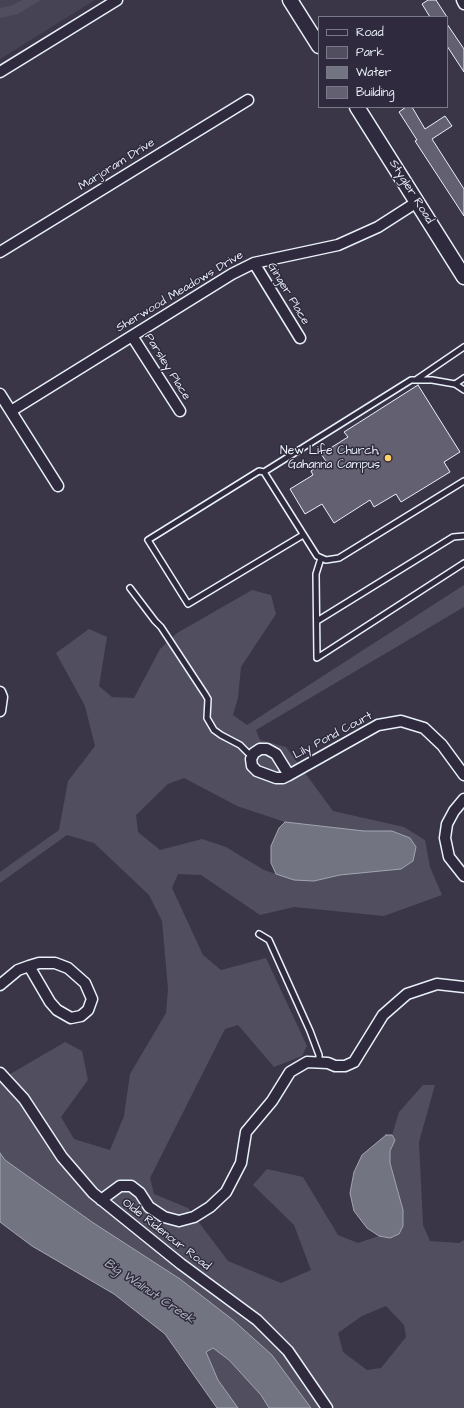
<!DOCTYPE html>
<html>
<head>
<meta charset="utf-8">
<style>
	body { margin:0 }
	#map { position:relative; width:464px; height:1408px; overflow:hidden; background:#3a3648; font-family:"Architects Daughter",sans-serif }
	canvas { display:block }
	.legend { position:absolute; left:318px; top:16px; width:130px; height:92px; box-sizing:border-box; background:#2f2a3d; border:1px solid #797a88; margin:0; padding:5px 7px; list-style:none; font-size:12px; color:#e8f1f8 }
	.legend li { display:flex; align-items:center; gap:8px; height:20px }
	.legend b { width:20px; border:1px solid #797a88 }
</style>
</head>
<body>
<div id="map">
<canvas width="464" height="1408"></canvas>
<ul class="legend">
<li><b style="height:5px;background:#2f2a3d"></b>Road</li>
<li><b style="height:11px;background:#504e5f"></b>Park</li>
<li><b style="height:11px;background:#737482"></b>Water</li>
<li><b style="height:11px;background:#636171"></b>Building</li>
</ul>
</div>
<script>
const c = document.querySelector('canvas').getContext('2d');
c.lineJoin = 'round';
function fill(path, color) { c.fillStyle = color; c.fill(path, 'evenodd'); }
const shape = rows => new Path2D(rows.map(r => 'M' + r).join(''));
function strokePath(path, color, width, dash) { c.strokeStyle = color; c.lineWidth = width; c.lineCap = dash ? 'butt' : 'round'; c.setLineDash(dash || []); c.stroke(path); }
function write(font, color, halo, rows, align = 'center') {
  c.font = font + ' "Architects Daughter",sans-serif'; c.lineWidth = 3; c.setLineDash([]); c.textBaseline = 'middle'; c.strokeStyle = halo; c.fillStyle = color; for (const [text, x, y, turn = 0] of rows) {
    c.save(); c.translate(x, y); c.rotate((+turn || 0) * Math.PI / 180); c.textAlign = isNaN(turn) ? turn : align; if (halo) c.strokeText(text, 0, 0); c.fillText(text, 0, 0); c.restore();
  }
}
const built = shape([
	[0,0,95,0,0,59]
]);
const green = shape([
	[23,0,41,0,18,14,0,18,0,8,10,6],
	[464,585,464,607,256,730,260,740,286,747,333,811,404,827,425,840,430,867,442,895,384,916,294,907,260,915,201,875,178,874,172,888,203,955,221,970,266,958,307,1046,302,1056,274,1067,238,1025,225,1029,150,1178,154,1194,188,1208,228,1261,281,1283,311,1270,294,1225,253,1185,267,1169,303,1177,338,1235,358,1243,379,1236,390,1238,398,1234,403,1225,403,1210,390,1163,390,1151,395,1140,392,1135,399,1112,423,1085,435,1085,419,1142,423,1225,430,1241,459,1243,464,1240,464,1408,311,1408,272,1355,180,1279,92,1222,5,1160,0,1153,0,1080,65,1042,82,1051,88,1080,61,1117,74,1139,110,1150,124,1116,130,1074,166,1013,168,989,162,921,149,895,94,843,67,835,0,883,0,872,59,830,68,781,95,746,85,706,56,653,89,629,107,637,99,686,112,697,134,698,160,649,177,633,252,590,271,595,276,614,241,667,238,698,233,715,247,725],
	[184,778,237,806,285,822,364,831,392,831,401,869,340,875,314,881,294,880,264,870,226,847,202,839,160,850,138,832,136,815,168,784],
	[386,1306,404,1325,406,1337,381,1368,367,1370,343,1352,338,1333,362,1316],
	[213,1348,229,1360,261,1395,269,1408,238,1408,218,1380,206,1352]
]);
const water = shape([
	[285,822,364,831,392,831,410,838,416,847,413,861,401,869,340,875,314,881,294,880,276,874,271,863,271,846,279,828,285,822],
	[386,1135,392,1135,395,1140,390,1151,390,1163,403,1210,403,1226,399,1234,390,1238,379,1236,367,1228,354,1211,350,1193,354,1172,362,1155,386,1135],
	[0,1153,5,1160,92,1222,180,1279,233,1320,272,1355,311,1408,269,1408,261,1395,229,1360,213,1348,206,1352,218,1380,238,1408,217,1408,165,1334,114,1294,32,1246,0,1222,0,1153]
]);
const building = shape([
	[428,0,436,0,447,17,430,17,422,4,428,0],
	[447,24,464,49,464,72,447,46,447,24],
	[406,107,412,107,425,129,445,116,452,126,432,139,464,189,464,216,415,141,417,140,399,112,406,107],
	[418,385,460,452,444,462,450,472,401,502,396,494,374,507,370,500,334,523,322,504,305,514,290,489,313,475,311,471,326,461,321,454,348,437,344,432,418,385]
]);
const service = shape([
	[417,379,464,347],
	[455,384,464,378],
	[464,390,455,384,432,380,411,380,264,472,317,556,326,560,339,558,464,481],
	[264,472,259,471,148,540,188,604,303,535],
	[321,558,316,574,317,658,464,563],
	[130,588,155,621,161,627,205,694,208,699,207,718,214,730,221,735,240,745,248,753,254,753],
	[317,621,453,537,464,536],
	[259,934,269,940,310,1031,319,1055,319,1062]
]);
const minor = shape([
	[462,0,464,4],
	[0,72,117,0],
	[0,252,248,100],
	[254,263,300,338],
	[132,336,180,411],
	[0,394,58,486],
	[11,411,232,274,254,263,338,245,378,227,417,202],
	[0,692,2,697,0,711],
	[260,749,267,749,276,754,289,775,283,778,276,778,257,771,252,766,251,759,254,753,260,749],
	[289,775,378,725,401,721,424,728,442,745,464,775],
	[464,799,454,811,447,824,445,838,449,857,464,876],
	[0,985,18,970,29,966,39,963,55,963,68,968,85,983,92,999,88,1010,81,1016,71,1018,57,1010,50,1002,29,966],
	[0,1073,24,1099,62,1157,93,1193,181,1264,257,1320,288,1351,327,1408],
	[101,1200,120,1186,131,1186,140,1193,149,1207,164,1217,179,1221,194,1217,210,1207,226,1192,241,1163,246,1132,272,1101,290,1072,307,1062,328,1063,335,1066,345,1066,354,1062,383,1015,407,994,437,984,464,987]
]);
const secondary = shape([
	[290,0,319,46],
	[357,107,464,277]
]);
const markers = [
	[388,458,4,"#ffd166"]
];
const streetNames = [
	["Marjoram Drive",117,165,-32],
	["Stygler Road",411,192,58],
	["Sherwood Meadows Drive",180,292,-31],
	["Ginger Place",288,294,59],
	["Parsley Place",167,367,58],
	["Lily Pond Court",333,736,-28],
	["Olde Ridenour Road",166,1235,38]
];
const poiNames = [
	["New Life Church,",380,451],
	["Gahanna Campus",380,465]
];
const waterNames = [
	["Big Walnut Creek",149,1292,34]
];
fill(built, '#464354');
fill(green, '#504e5f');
fill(water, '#737482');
strokePath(water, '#a2a6b1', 1);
fill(building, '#636171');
strokePath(building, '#e8f1f8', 1);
strokePath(service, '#e8f1f8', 8);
strokePath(minor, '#e8f1f8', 13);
strokePath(secondary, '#e8f1f8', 17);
strokePath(service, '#2f2a3d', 5);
strokePath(minor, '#2f2a3d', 10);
strokePath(secondary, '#2f2a3d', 14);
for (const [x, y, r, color] of markers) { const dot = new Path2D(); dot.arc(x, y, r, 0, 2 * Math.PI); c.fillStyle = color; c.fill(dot); strokePath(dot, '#2f2a3d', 1.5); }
write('12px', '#e8f1f8', '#2f2a3d', streetNames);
write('12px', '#e8f1f8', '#2f2a3d', poiNames, 'right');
write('italic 13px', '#aeb2bd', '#2f2a3d', waterNames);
</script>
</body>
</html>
